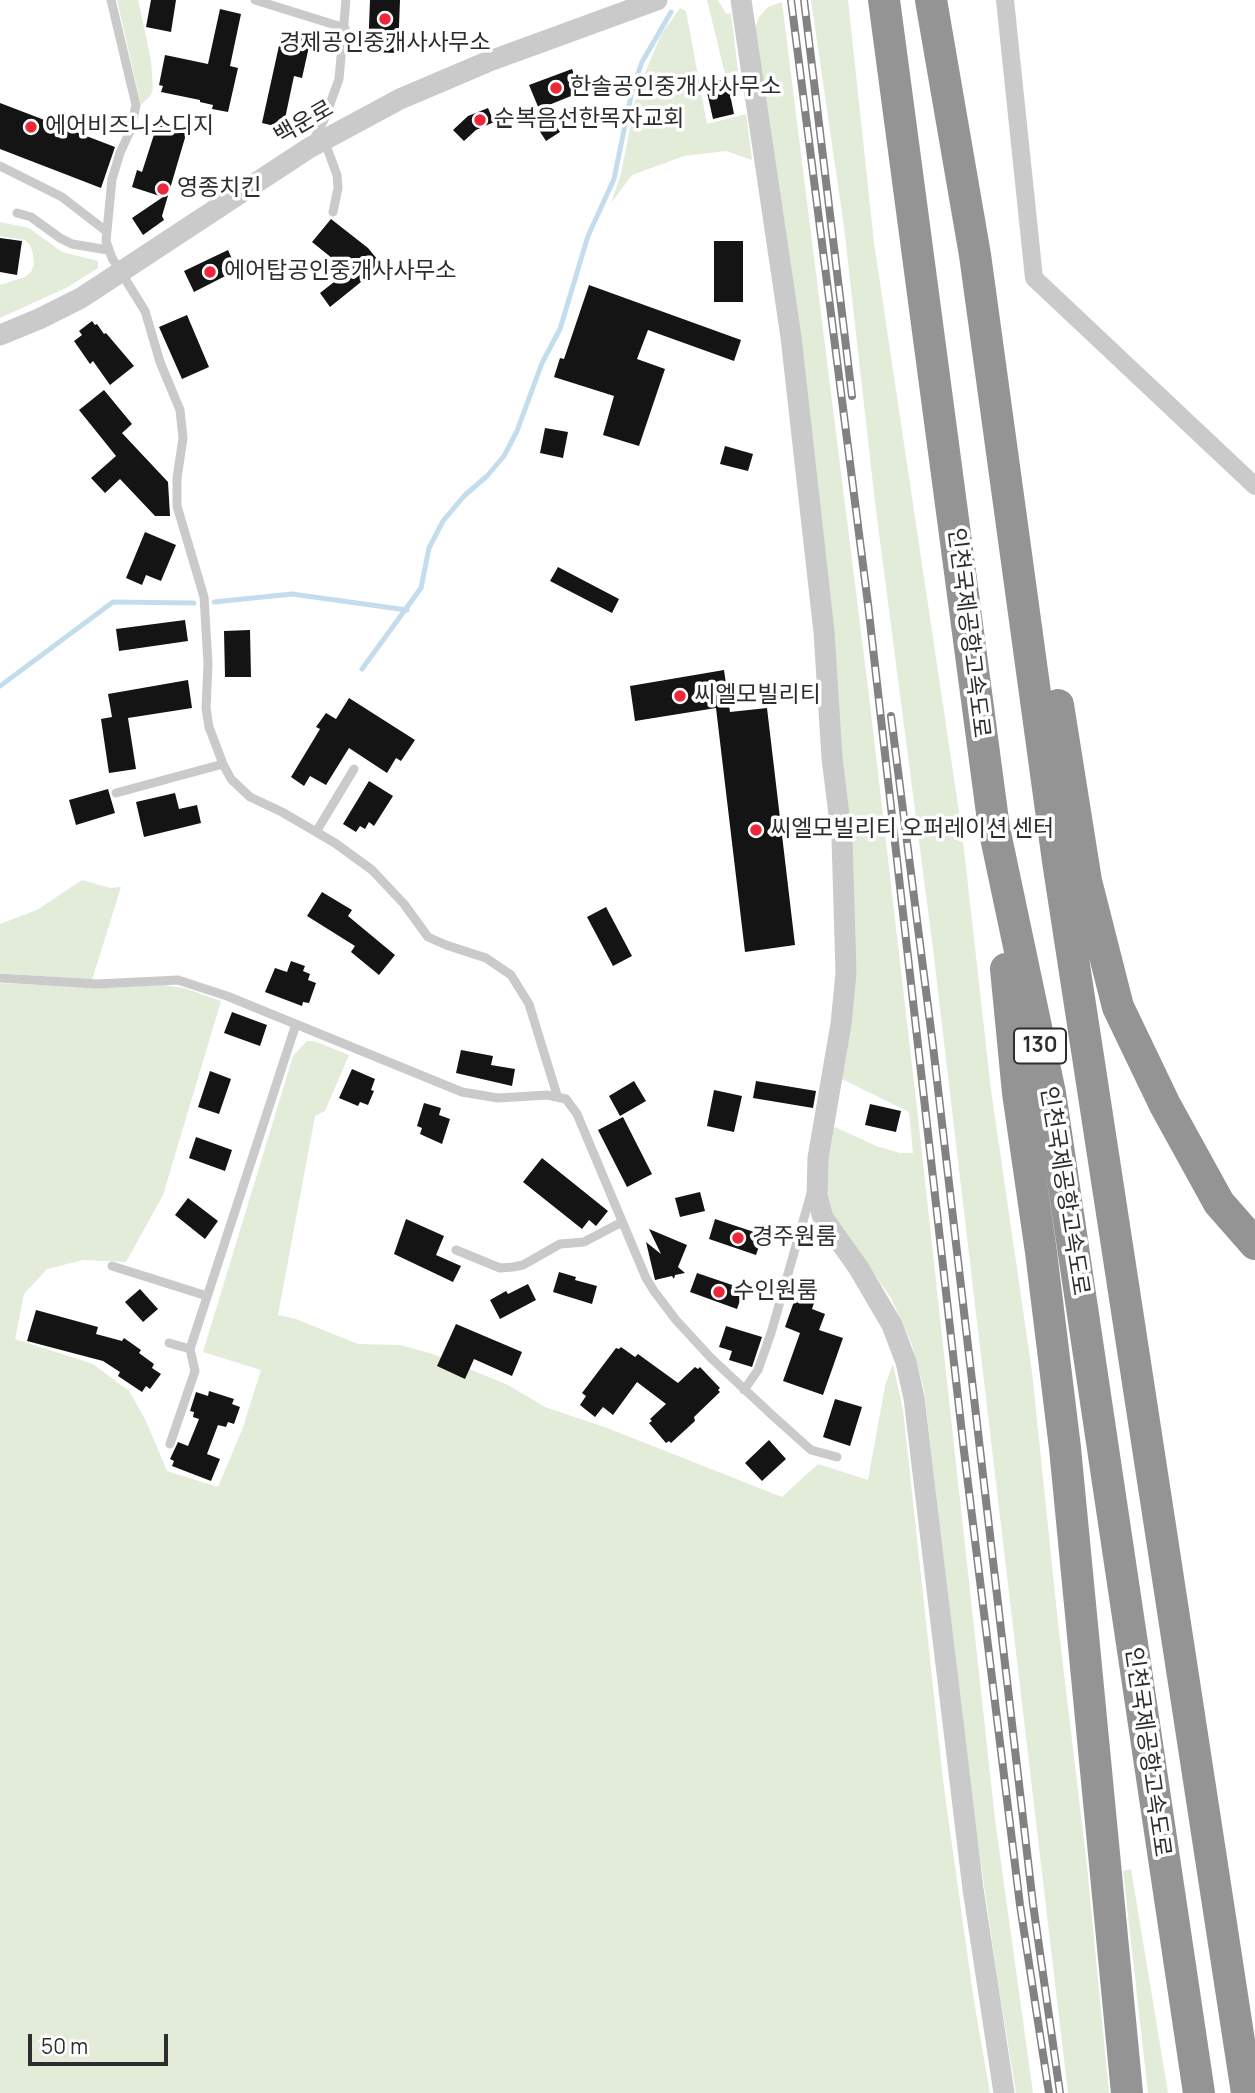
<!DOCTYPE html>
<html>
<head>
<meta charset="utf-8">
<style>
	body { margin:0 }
	#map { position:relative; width:1255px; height:2093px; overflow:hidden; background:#fff; font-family:Manrope,sans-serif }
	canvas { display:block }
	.scale { position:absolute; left:28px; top:2034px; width:140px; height:32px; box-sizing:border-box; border:4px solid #2d2d2d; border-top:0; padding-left:9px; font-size:21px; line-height:24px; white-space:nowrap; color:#2d2d2d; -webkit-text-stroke:5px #fff; paint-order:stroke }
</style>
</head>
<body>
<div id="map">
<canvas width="1255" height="2093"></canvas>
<div class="scale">50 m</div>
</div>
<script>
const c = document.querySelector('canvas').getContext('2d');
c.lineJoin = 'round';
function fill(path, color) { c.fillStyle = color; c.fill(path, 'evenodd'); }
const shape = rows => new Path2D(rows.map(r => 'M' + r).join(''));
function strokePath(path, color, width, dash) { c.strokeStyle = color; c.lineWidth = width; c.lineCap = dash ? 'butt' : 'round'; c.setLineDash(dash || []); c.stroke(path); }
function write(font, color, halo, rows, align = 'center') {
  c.font = font + ' Manrope,"Noto Sans KR",sans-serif'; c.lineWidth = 7; c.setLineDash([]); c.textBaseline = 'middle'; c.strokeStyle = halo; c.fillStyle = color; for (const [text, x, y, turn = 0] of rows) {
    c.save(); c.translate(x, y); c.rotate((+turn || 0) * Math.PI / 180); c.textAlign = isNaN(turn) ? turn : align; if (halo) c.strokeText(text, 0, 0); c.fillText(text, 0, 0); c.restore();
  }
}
const green = shape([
	[117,0,138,0,151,60,153,89,151,95,141,105],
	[707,0,718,0,726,14,731,13,738,71,725,74],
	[811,0,848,0,874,243,962,832,991,1090,1032,1372,1058,1623,1087,1866,1109,2093,1068,2093,933,949,875,502,844,227],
	[782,2,870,704,918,1117,995,1819,1033,2093,1016,2093,999,1990,974,1815,924,1390,912,1345,891,1298,859,1252,839,1229,825,1196,829,1130,835,1127,876,1146,900,1153,913,1153,909,1112,840,1078,853,979,755,28,759,17,768,7],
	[680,8,686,11,707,124,746,114,752,160,726,151,684,156,632,175,611,203,621,174,637,91,662,33],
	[0,222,29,228,62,252,98,261,98,268,68,287,0,318,0,285,25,277,31,272,34,264,33,253,30,245,25,240,0,236],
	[82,880,110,888,121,887,92,980,0,973,0,924,37,910],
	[0,983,108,988,163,985,184,988,221,1001,163,1195,126,1262,83,1260,47,1269,24,1294,15,1339,93,1364,129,1391,145,1419,167,1471,218,1487,242,1430,261,1370,203,1352,293,1056,307,1041,314,1041,349,1055,325,1111,315,1116,278,1315,296,1319,358,1344,400,1345,433,1354,508,1385,545,1407,607,1428,782,1497,818,1464,868,1480,885,1386,893,1364,903,1410,944,1788,974,2001,990,2093,0,2093],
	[1131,1869,1168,2093,1148,2093,1123,1871]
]);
const stream = shape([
	[214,602,292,594,407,610],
	[362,669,421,588,429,548,443,521,464,496,487,476,504,456,517,431,542,363,560,329,588,236,614,179,632,91,642,62,671,12],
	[0,686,113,602,194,603]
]);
const building = shape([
	[151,0,176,0,171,32,146,27],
	[370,0,400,0,398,53,368,52],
	[220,9,241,14,230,66,238,68,228,112,212,109,213,105,200,102,200,100,161,92,163,86,159,85,165,55,208,64],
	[297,30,312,33,302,78,294,76,283,128,262,123,282,32,296,35],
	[572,69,581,92,539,109,529,85],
	[727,79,734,114,713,119,705,83],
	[0,103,115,147,101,188,0,149],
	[488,108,494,122,476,130,464,141,453,130,468,116],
	[551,118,560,132,546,141,537,127],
	[158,122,187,131,162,216,164,220,143,235,132,218,163,197,132,187,137,170,142,172],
	[331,219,368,248,382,265,330,307,320,293,348,271,312,242],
	[0,238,22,241,17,275,0,272],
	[714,241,743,241,743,302,714,302],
	[228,250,237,270,194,292,184,271],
	[589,285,741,340,734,361,648,330,637,359,665,369,639,446,603,435,614,396,554,377,560,358,564,359],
	[187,315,209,367,182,379,159,327],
	[92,321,95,325,97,324,104,334,106,333,134,366,110,385,93,361,90,364,74,341,82,335,79,331],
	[104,390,132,424,122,433,168,482,170,516,155,516,120,479,105,493,91,478,116,456,79,410],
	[545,428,568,432,563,458,540,453],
	[725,446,753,454,748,471,720,464],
	[145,532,176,545,161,581,146,575,142,585,126,578],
	[558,567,619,599,612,613,550,581],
	[185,620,188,641,119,651,116,629],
	[250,630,251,677,225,677,224,631],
	[724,670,730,712,767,708,795,945,745,952,716,708,635,721,630,686],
	[188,680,192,708,128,718,136,769,109,773,101,719,112,717,108,694],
	[349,698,415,740,401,761,396,758,387,773,349,748,326,785,310,776,304,786,291,777,320,729,316,727,326,713,336,719],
	[369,781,393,796,374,826,369,822,365,829,360,826,356,832,343,824],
	[108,789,115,813,76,825,69,800],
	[175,793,179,809,197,805,201,823,144,837,136,802],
	[322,892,352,910,348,916,395,955,379,975,351,952,355,946,307,916],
	[606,907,632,956,613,966,587,917],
	[291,961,305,966,303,971,310,974,308,980,316,983,309,1003,303,1002,302,1006,265,992,275,968,287,972],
	[232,1012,267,1025,260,1046,224,1033],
	[461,1050,493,1056,491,1065,515,1069,512,1086,456,1073],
	[352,1069,375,1079,371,1090,374,1091,368,1105,360,1102,358,1106,339,1098],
	[210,1071,231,1079,219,1114,198,1107],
	[634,1081,646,1101,620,1116,609,1096],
	[756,1081,816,1091,813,1108,753,1098],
	[714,1090,742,1096,734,1132,707,1126],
	[424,1103,441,1108,439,1115,450,1119,442,1144,420,1134,422,1128,417,1126],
	[870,1104,901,1111,896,1132,865,1125],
	[623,1117,652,1174,627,1187,598,1130],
	[196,1137,232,1150,225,1171,189,1158],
	[542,1158,608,1211,596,1226,589,1220,582,1229,523,1182],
	[700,1192,705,1211,680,1217,675,1198],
	[188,1198,218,1221,205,1239,175,1215],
	[406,1219,444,1236,436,1255,461,1266,453,1282,394,1254],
	[715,1219,763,1235,756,1255,709,1239],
	[649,1229,687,1245,678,1267,685,1273,675,1275,674,1279,672,1276,655,1280,646,1242,661,1254],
	[559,1272,576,1277,575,1280,597,1286,592,1304,553,1292],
	[697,1273,744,1289,737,1309,690,1292],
	[528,1284,536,1300,500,1319,490,1300,506,1291,508,1294],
	[140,1289,158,1309,143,1322,125,1302],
	[797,1293,815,1300,812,1309,825,1314,819,1330,843,1338,823,1395,783,1381,800,1333,785,1327],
	[36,1310,98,1327,96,1334,122,1341,124,1338,141,1350,139,1353,154,1364,152,1368,161,1374,150,1389,146,1386,142,1392,118,1376,120,1372,103,1361,27,1341],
	[456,1324,522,1352,512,1376,474,1359,465,1379,437,1366],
	[726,1326,762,1337,752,1367,729,1360,732,1351,719,1347],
	[621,1347,635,1357,638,1354,678,1383,695,1367,698,1369,700,1367,720,1388,718,1390,720,1392,694,1417,695,1421,671,1443,669,1441,666,1443,649,1423,652,1421,650,1419,666,1404,637,1382,613,1415,603,1407,595,1417,580,1405,586,1396,582,1393,616,1348,619,1349],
	[209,1391,234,1399,232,1404,240,1407,234,1424,228,1422,226,1427,218,1425,207,1454,220,1459,211,1481,172,1466,174,1461,170,1459,178,1442,188,1446,199,1419,193,1417,194,1412,190,1411,196,1392,208,1396],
	[835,1399,862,1407,850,1446,823,1437],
	[769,1440,786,1459,762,1481,745,1463]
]);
const service = shape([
	[111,0,136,105,131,129,120,153,112,179,106,241,112,258,145,311,160,362,180,410,183,438,177,478,177,506,204,597,208,664,206,708,209,727,223,764,231,779,250,797,282,812,335,843,372,870,404,904,428,937,446,945,486,958,511,975,529,1004,557,1095],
	[255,0,345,28],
	[324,140,337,175,338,188,333,212],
	[313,141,325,118,339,79,346,0],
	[0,166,62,197,106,231],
	[17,213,31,217,60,238,72,244,108,250],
	[116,793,223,764],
	[316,832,354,769],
	[0,978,97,984,178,980,227,996,462,1092,498,1098,547,1095,566,1099,577,1114,646,1278,654,1291,676,1320,711,1358,772,1415,811,1450,837,1457],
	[456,1250,500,1268,513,1267,523,1265,560,1244,584,1242,622,1222],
	[112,1266,207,1296],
	[169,1343,190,1349],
	[744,1390,758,1370,771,1333,812,1190],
	[170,1444,195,1371,190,1349,296,1024]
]);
const minor = shape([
	[1005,0,1034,278,1255,486]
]);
const tertiary = shape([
	[741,0,791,337,824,632,832,758,842,839,846,973,841,1024,818,1158,817,1196,823,1218,858,1267,892,1325,906,1362,914,1398,973,1889,1004,2093],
	[0,335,39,319,81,298,309,148,400,99,487,62,657,0]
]);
const motorway = shape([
	[884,0,994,828,1050,1093,1199,2093],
	[931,0,975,255,1058,861,1247,2093],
	[1058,705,1086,881,1118,1007,1165,1105,1219,1203,1255,1244],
	[1006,969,1018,1093,1041,1252,1065,1448,1127,2093]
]);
const rail = shape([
	[791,0,868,604,964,1451,1020,1905,1049,2093],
	[804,0,852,396],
	[891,716,933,1046,1033,1904,1060,2093]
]);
const markers = [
	[385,19,7,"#eb2739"],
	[556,88,7,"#eb2739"],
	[480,120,7,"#eb2739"],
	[31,127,7,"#eb2739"],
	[163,189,7,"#eb2739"],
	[210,272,7,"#eb2739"],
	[680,696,7,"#eb2739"],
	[756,830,7,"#eb2739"],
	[738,1238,7,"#eb2739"],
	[719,1292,7,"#eb2739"]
];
const shields = [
	[1040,1046,52]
];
const shieldNames = [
	["130",1040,1046]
];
const poiNames = [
	["경제공인중개사사무소",385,44,"center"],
	["한솔공인중개사사무소",570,88],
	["순복음선한목자교회",494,120],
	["에어비즈니스디지",45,127],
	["영종치킨",177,189],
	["에어탑공인중개사사무소",224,272],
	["씨엘모빌리티",694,696],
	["씨엘모빌리티 오퍼레이션 센터",770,830],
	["경주원룸",752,1238],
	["수인원룸",733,1292]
];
const streetNames = [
	["백운로",304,123,-30],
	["인천국제공항고속도로",968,633,83],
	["인천국제공항고속도로",1064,1191,81],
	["인천국제공항고속도로",1147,1752,82]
];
fill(green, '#e3ebd9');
strokePath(stream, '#c4ddec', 5);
fill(building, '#141414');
strokePath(service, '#cacaca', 9);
strokePath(minor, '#cacaca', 18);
strokePath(tertiary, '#cacaca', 21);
strokePath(motorway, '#949494', 32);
strokePath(rail, '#828282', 8);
strokePath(rail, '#fff', 5, [16]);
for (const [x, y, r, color] of markers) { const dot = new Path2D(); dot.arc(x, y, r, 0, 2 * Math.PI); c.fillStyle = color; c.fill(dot); strokePath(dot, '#fff', 2.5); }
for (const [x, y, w] of shields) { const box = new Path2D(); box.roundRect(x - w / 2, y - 17.5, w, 35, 5); c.fillStyle = '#fff'; c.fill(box); strokePath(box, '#2d2d2d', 2); }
write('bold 21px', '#2d2d2d', null, shieldNames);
write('23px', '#2d2d2d', '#fff', poiNames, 'left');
write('23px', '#2d2d2d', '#fff', streetNames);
</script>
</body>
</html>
